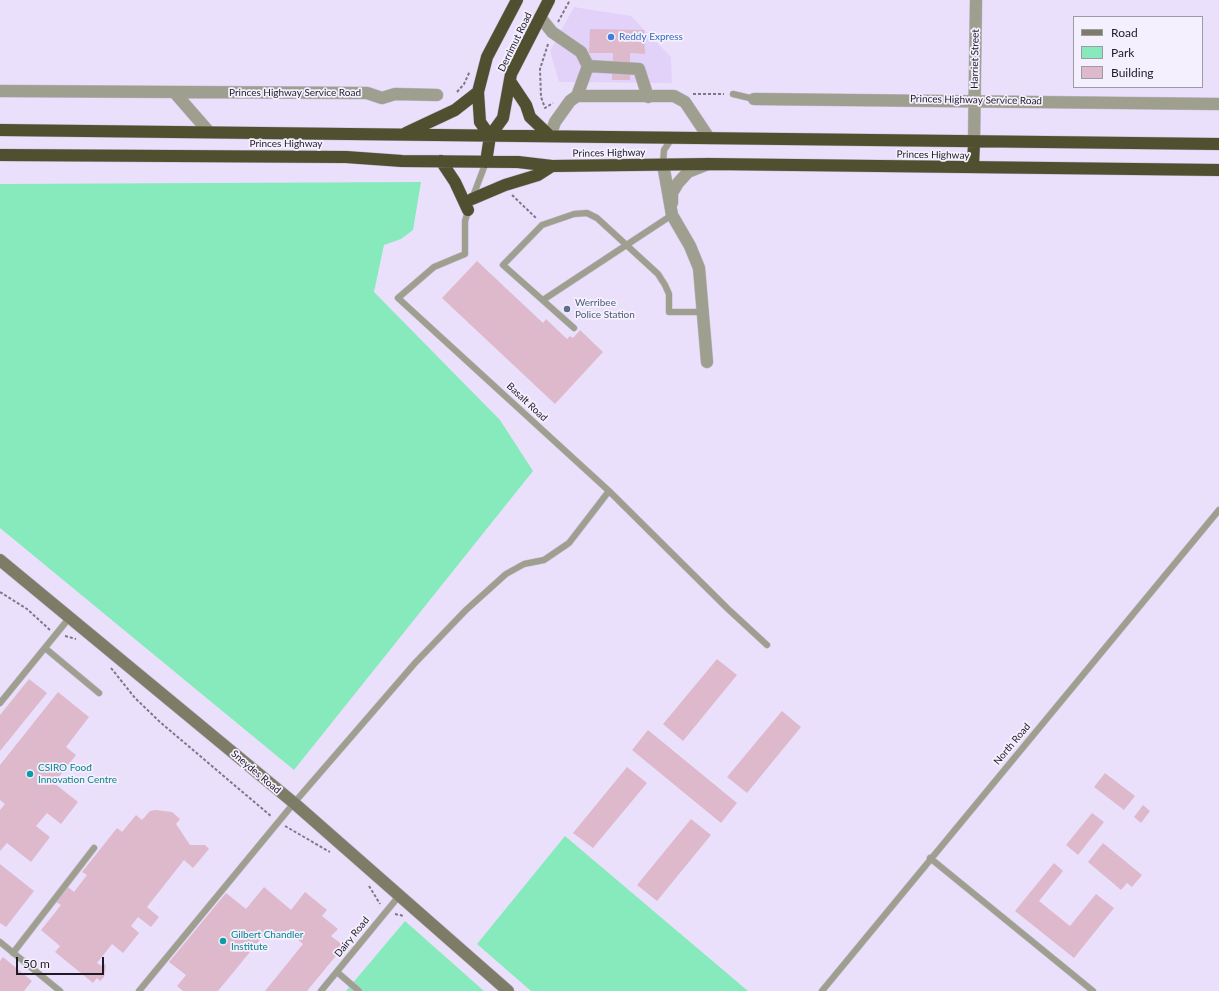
<!DOCTYPE html>
<html>
<head>
<meta charset="utf-8">
<style>
	body { margin:0 }
	#map { position:relative; width:1219px; height:991px; overflow:hidden; background:#ebe0fb; font-family:Lato,sans-serif }
	canvas { display:block }
	.legend { position:absolute; left:1073px; top:16px; width:130px; height:72px; box-sizing:border-box; background:#f5f0fe; border:1px solid #9f9aa8; margin:0; padding:5px 7px; list-style:none; font-size:12px; color:#1f1a26 }
	.legend li { display:flex; align-items:center; gap:8px; height:20px }
	.legend b { width:20px; border:1px solid #9f9aa8 }
	.scale { position:absolute; left:16px; top:957px; width:88px; height:18px; box-sizing:border-box; border:2px solid #1f1a26; border-top:0; padding-left:5px; font-size:12px; line-height:14px; white-space:nowrap; color:#1f1a26; -webkit-text-stroke:3px #f5f0fe; paint-order:stroke }
</style>
</head>
<body>
<div id="map">
<canvas width="1219" height="991"></canvas>
<ul class="legend">
<li><b style="height:5px;background:#7d7c67"></b>Road</li>
<li><b style="height:11px;background:#86eabd"></b>Park</li>
<li><b style="height:11px;background:#ddb9cb"></b>Building</li>
</ul>
<div class="scale">50 m</div>
</div>
<script>
const c = document.querySelector('canvas').getContext('2d');
c.lineJoin = 'round';
function fill(path, color) { c.fillStyle = color; c.fill(path, 'evenodd'); }
const shape = rows => new Path2D(rows.map(r => 'M' + r).join(''));
function strokePath(path, color, width, dash) { c.strokeStyle = color; c.lineWidth = width; c.lineCap = dash ? 'butt' : 'round'; c.setLineDash(dash || []); c.stroke(path); }
function write(font, color, halo, rows, align = 'center') {
  c.font = font + ' Lato,sans-serif'; c.lineWidth = 3.5; c.setLineDash([]); c.textBaseline = 'middle'; c.strokeStyle = halo; c.fillStyle = color; for (const [text, x, y, turn = 0] of rows) {
    c.save(); c.translate(x, y); c.rotate((+turn || 0) * Math.PI / 180); c.textAlign = isNaN(turn) ? turn : align; if (halo) c.strokeText(text, 0, 0); c.fillText(text, 0, 0); c.restore();
  }
}
const built = shape([
	[574,7,631,16,671,57,672,83,559,82,550,51]
]);
const green = shape([
	[421,182,413,230,401,239,384,245,374,292,500,420,533,471,294,770,0,528,0,184],
	[565,836,748,991,531,991,477,944],
	[405,921,484,991,346,991]
]);
const building = shape([
	[590,29,644,30,645,54,630,53,630,80,612,80,613,53,589,53],
	[477,261,543,323,546,319,567,339,570,336,573,338,580,330,603,352,555,404,442,298],
	[717,659,737,675,683,741,663,724],
	[29,679,47,693,0,751,0,715],
	[58,692,89,717,66,747,76,755,54,783,78,802,61,824,47,813,36,826,50,837,31,862,7,843,0,851,0,810,5,804,0,800,0,765],
	[782,711,801,727,747,793,727,777],
	[648,730,737,803,721,823,632,750],
	[627,767,647,783,593,848,573,833],
	[1105,773,1135,796,1124,810,1094,787],
	[1143,805,1150,811,1141,823,1134,817],
	[156,810,172,812,180,819,176,824,190,845,205,845,209,849,193,868,184,860,147,907,159,917,151,927,138,917,131,926,139,933,123,953,112,944,97,963,102,966,104,963,106,966,104,977,100,981,97,978,93,983,55,952,60,946,41,930,61,905,56,902,68,887,74,892,87,875,82,872,117,828,122,832,136,815,142,820,150,811],
	[1092,813,1104,822,1078,855,1066,845],
	[691,819,711,835,657,901,637,885],
	[1103,843,1142,875,1132,887,1127,883,1121,890,1088,862],
	[1054,863,1063,871,1039,901,1070,926,1096,894,1114,908,1074,958,1015,911],
	[0,864,34,891,6,927,0,923],
	[264,887,291,910,305,892,327,910,322,916,338,929,331,936,344,946,307,991,265,991,303,944,287,930,279,939,268,930,218,991,183,991,177,986,186,975,169,962,226,893,246,909],
	[3,957,32,981,24,991,0,991,0,961]
]);
const path = shape([
	[558,22,570,0],
	[548,44,540,69,541,97,545,108,553,103],
	[457,92,464,84,470,71],
	[693,94,724,94],
	[512,195,536,218],
	[0,592,27,609,50,630],
	[65,636,76,639],
	[111,668,135,698,160,722,272,817],
	[285,826,330,852],
	[369,886,380,904],
	[395,914,404,916]
]);
const lane = shape([
	[733,94,754,99],
	[663,164,664,150,672,138],
	[472,199,486,162],
	[469,208,465,221,465,254,434,267,398,298,609,491,728,609,767,645],
	[543,300,672,215],
	[574,328,503,265,542,225,574,214,587,213,597,218,658,274,665,285,669,294,669,312,704,312],
	[45,648,99,693],
	[0,703,70,617],
	[930,858,1093,991],
	[0,942,60,991],
	[13,953,94,848],
	[337,972,359,991],
	[139,991,294,803,415,663,466,610,506,574,524,564,544,560,569,543,609,491],
	[321,991,399,896],
	[822,991,1219,510]
]);
const street = shape([
	[540,17,552,32,581,52,588,66,639,69,648,97],
	[0,91,367,93,382,98,395,94,437,95],
	[175,93,209,132],
	[577,96,588,66],
	[754,99,1219,104],
	[550,136,555,122,570,101,577,96,674,96,685,102,709,138],
	[974,142,976,0],
	[663,164,672,215,690,246,699,268,707,362],
	[672,203,672,193,678,183,688,172,708,164]
]);
const secondary = shape([
	[0,560,294,803,508,991]
]);
const highway = shape([
	[510,81,526,105,530,117,550,136],
	[0,130,1219,144],
	[406,133,455,110,478,92],
	[490,136,480,122,478,92,487,57,517,0],
	[0,155,346,157,402,161,518,162,552,166,709,164,1219,170],
	[441,161,455,182,468,210],
	[486,162,490,136,503,118,511,74,549,0],
	[973,167,974,142],
	[472,199,505,185,538,175,552,166]
]);
const markers = [
	[611,37,4,"#3f7fe0"],
	[567,309,4,"#5c6f8a"],
	[30,774,4,"#0f9aa8"],
	[223,941,4,"#0f9aa8"]
];
const shopNames = [
	["Reddy Express",619,37]
];
const streetNames = [
	["Derrimut Road",515,42,-64],
	["Harriet Street",975,59,-89],
	["Princes Highway Service Road",295,93],
	["Princes Highway Service Road",976,100,1],
	["Princes Highway",286,144],
	["Princes Highway",609,153,-1],
	["Princes Highway",933,155,1],
	["Basalt Road",527,402,43],
	["North Road",1012,744,-50],
	["Sneydes Road",256,772,40],
	["Dairy Road",352,937,-51]
];
const serviceNames = [
	["Werribee",575,303],
	["Police Station",575,315]
];
const cultureNames = [
	["CSIRO Foođ",38,768],
	["Innovation Centre",38,780],
	["Gilbert Chandler",231,935],
	["Institute",231,947]
];
fill(built, '#e2d2fa');
fill(green, '#86eabd');
fill(building, '#ddb9cb');
strokePath(lane, '#c6bcd5', 7);
strokePath(street, '#c6bcd5', 13);
strokePath(secondary, '#c6bcd5', 13);
strokePath(highway, '#c6bcd5', 13);
strokePath(path, '#7e778a', 2, [3, 2]);
strokePath(lane, '#9f9f90', 6);
strokePath(street, '#9f9f90', 12);
strokePath(secondary, '#7d7c67', 12);
strokePath(highway, '#504f30', 12);
for (const [x, y, r, color] of markers) { const dot = new Path2D(); dot.arc(x, y, r, 0, 2 * Math.PI); c.fillStyle = color; c.fill(dot); strokePath(dot, '#f5f0fe', 1.5); }
write('10px', '#366cbe', '#f5f0fe', shopNames, 'left');
write('10px', '#1f1a26', '#f5f0fe', streetNames);
write('10px', '#4e5e75', '#f5f0fe', serviceNames, 'left');
write('10px', '#0d838f', '#f5f0fe', cultureNames, 'left');
</script>
</body>
</html>
